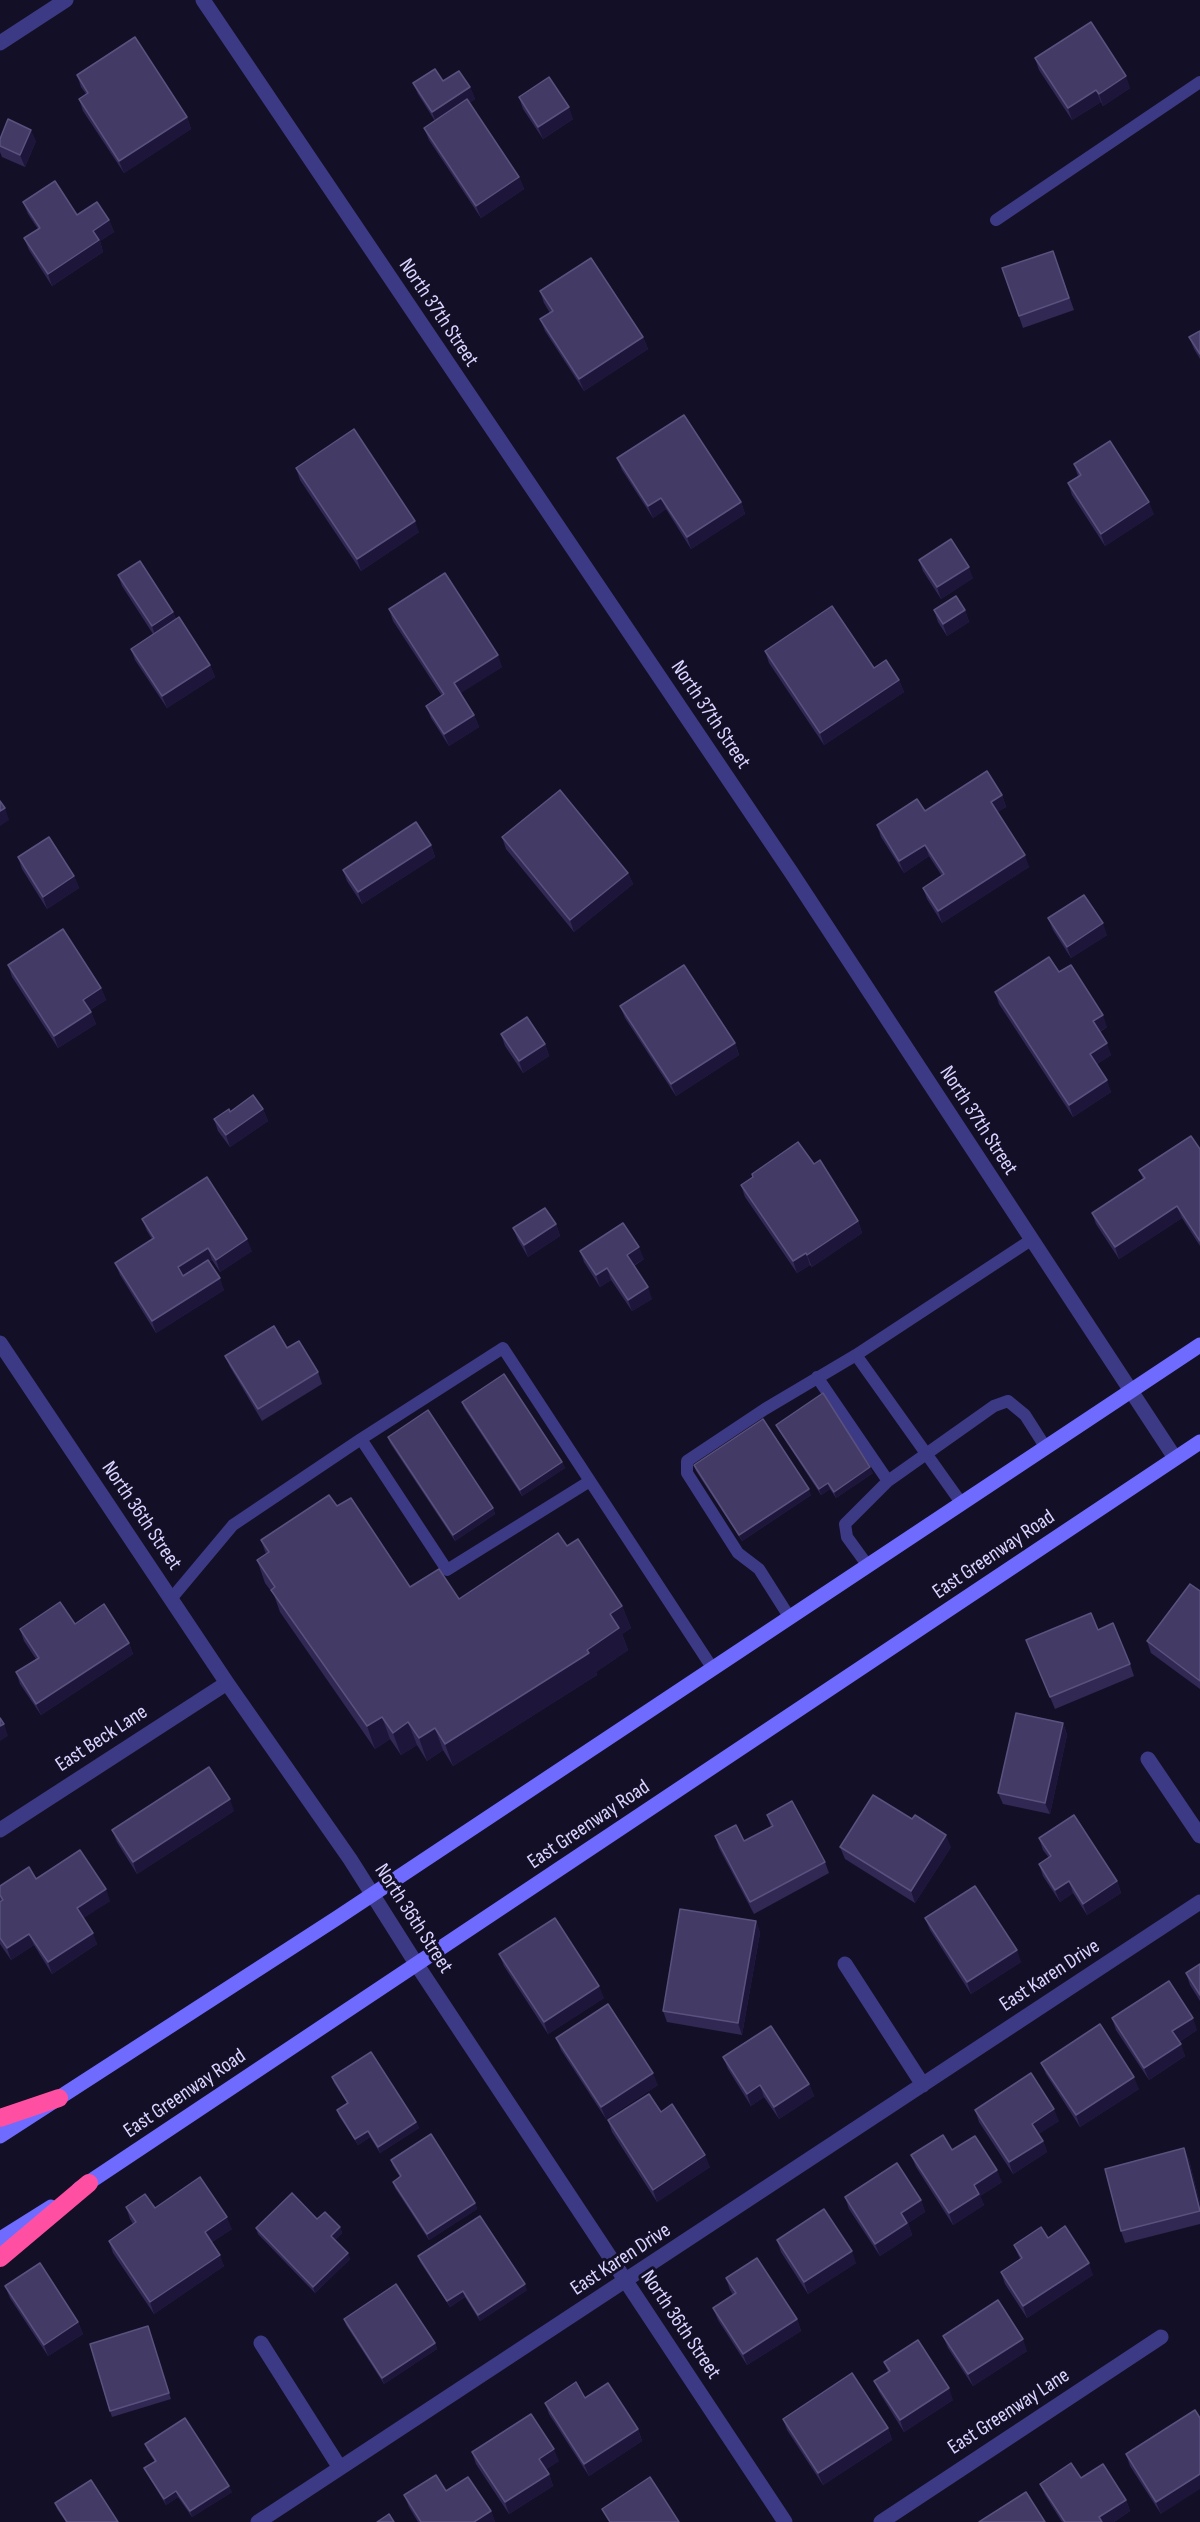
<!DOCTYPE html>
<html>
<head>
<meta charset="utf-8">
<style>
	body { margin:0 }
	canvas { display:block; background:#130f26 }
</style>
</head>
<body>
<canvas width="1200" height="2522"></canvas>
<script>
const c = document.querySelector('canvas').getContext('2d');
c.lineJoin = 'round';
const shape = rows => new Path2D(rows.map(r => 'M' + r).join(''));
function strokePath(path, color, width, dash) { c.strokeStyle = color; c.lineWidth = width; c.lineCap = dash ? 'butt' : 'round'; c.setLineDash(dash || []); c.stroke(path); }
function fill(path, color) { c.fillStyle = color; c.fill(path, 'evenodd'); }
function write(font, color, halo, rows, align = 'center') {
  c.font = font + ' "Sofia Sans Condensed",sans-serif'; c.lineWidth = 6; c.setLineDash([]); c.textBaseline = 'middle'; c.strokeStyle = halo; c.fillStyle = color; for (const [text, x, y, turn = 0] of rows) {
    c.save(); c.translate(x, y); c.rotate((+turn || 0) * Math.PI / 180); c.textAlign = isNaN(turn) ? turn : align; if (halo) c.strokeText(text, 0, 0); c.fillText(text, 0, 0); c.restore();
  }
}
const service = shape([
	[996,220,1200,82],
	[856,1355,962,1504],
	[817,1377,888,1481,845,1524,847,1537,868,1566],
	[590,1481,447,1570,361,1439,503,1348,590,1481,713,1669],
	[888,1481,994,1406,1008,1401,1025,1415,1046,1448],
	[171,1599,233,1525,361,1439],
	[790,1618,759,1569,738,1553,687,1473,687,1461,765,1409,856,1355,1031,1240]
]);
const minor = shape([
	[203,0,791,872,1175,1458],
	[0,43,66,0],
	[0,1343,227,1683,350,1859,417,1965],
	[1148,1759,1200,1836],
	[0,1830,227,1683],
	[845,1964,923,2085],
	[261,2343,340,2468],
	[258,2522,1200,1902],
	[881,2522,1161,2337]
]);
const tertiary = shape([
	[417,1965,785,2522]
]);
const secondary = shape([
	[0,2136,337,1918,1200,1345],
	[79,2189,1200,1442],
	[0,2239,51,2207]
]);
const motorway = shape([
	[0,2118,59,2098],
	[0,2258,89,2183]
]);
const wall = shape([
	[1035,58,1130,88,1103,106,1101,102,1072,120,1039,70],
	[77,75,187,117,191,129,124,173,83,111,79,99,86,94,81,87],
	[413,83,470,87,475,99,469,103,519,177,524,189,481,218,429,140,424,128,435,121,418,94],
	[519,97,573,119,543,139,523,109],
	[0,139,36,141,25,167,2,157,0,152],
	[23,202,77,215,109,220,114,232,100,241,103,252,52,286,29,250,24,238,38,229,28,214],
	[1053,251,1074,310,1023,328,1002,268],
	[540,291,643,337,648,349,584,391,545,331,540,319,550,313,544,303],
	[1200,331,1200,359,1194,349,1189,337],
	[617,458,741,502,745,514,691,549,666,509,653,518,622,470],
	[1074,464,1154,514,1105,546,1072,495,1068,483,1078,476],
	[296,468,419,532,361,571,300,480],
	[919,560,973,578,941,599,923,571],
	[118,575,173,612,176,619,210,665,215,677,167,708,135,660,131,649,153,634,122,586],
	[389,609,502,667,460,693,474,715,479,727,449,746,431,718,426,706,442,696,393,621],
	[934,610,965,610,969,622,947,636,938,622],
	[765,651,874,668,899,680,904,692,824,745,769,663],
	[1002,795,1006,807,997,812,1029,867,942,923,927,899,923,888,942,876,929,856,904,873,881,837,877,825,925,811],
	[502,837,628,873,633,884,574,932,506,849],
	[431,845,435,857,362,904,347,881,343,870],
	[18,857,74,876,79,888,47,909,22,869],
	[1048,918,1107,935,1071,958,1053,930],
	[8,965,101,988,106,1000,90,1010,96,1024,58,1048,12,977],
	[1059,972,1107,1027,1100,1032,1111,1055,1097,1064,1111,1092,1073,1117,999,1004,995,992],
	[620,1006,735,1043,739,1055,676,1096,625,1018],
	[501,1034,545,1044,549,1056,523,1073,505,1046],
	[263,1109,268,1121,230,1147,218,1131,214,1119,230,1112],
	[1200,1149,1200,1246,1182,1218,1119,1259,1096,1224,1092,1213,1143,1179,1139,1170],
	[814,1164,858,1221,862,1233,812,1267,810,1265,797,1273,745,1197,741,1185,753,1177,752,1174],
	[142,1219,252,1251,220,1272,212,1260,209,1262,224,1290,156,1333,120,1275,115,1263,152,1239,147,1231],
	[556,1224,560,1236,528,1257,518,1240,513,1228],
	[580,1251,644,1259,634,1266,652,1299,632,1311,611,1280,600,1287,584,1262],
	[287,1348,318,1372,322,1384,262,1421,230,1367,225,1356],
	[462,1402,562,1462,565,1468,522,1496,464,1408],
	[776,1425,873,1473,836,1498,830,1489,821,1495,779,1431],
	[388,1437,493,1508,495,1514,455,1541,390,1443],
	[694,1465,811,1495,742,1541,696,1471],
	[337,1506,410,1587,459,1599,567,1546,622,1606,631,1628,622,1634,628,1650,596,1672,597,1675,453,1766,443,1750,427,1761,417,1745,401,1755,390,1739,375,1749,280,1612,274,1595,265,1583,257,1560,266,1554,261,1540],
	[1200,1591,1200,1689,1151,1653,1147,1641],
	[75,1624,129,1643,133,1654,41,1715,20,1684,16,1672,36,1659,24,1641,20,1629],
	[1026,1640,1130,1664,1134,1676,1055,1709],
	[1063,1723,1067,1735,1050,1814,1003,1804,998,1793],
	[234,1811,137,1874,117,1842,112,1830],
	[767,1815,825,1862,829,1873,754,1914,719,1848,715,1836,744,1841,771,1827],
	[1039,1838,1117,1881,1121,1893,1087,1915,1073,1893,1060,1902,1043,1876,1039,1864,1049,1858,1043,1850],
	[840,1847,951,1847,915,1903,845,1859],
	[36,1879,110,1901,83,1918,97,1944,52,1974,34,1945,11,1960,0,1944,0,1886],
	[925,1918,1021,1962,971,1994,930,1930],
	[756,1921,760,1933,742,2035,667,2022,663,2011],
	[499,1954,604,1998,548,2034,504,1966],
	[1200,1964,1200,2001,1190,1985,1186,1973],
	[1112,2018,1197,2030,1179,2042,1185,2056,1149,2080,1116,2030],
	[556,2038,658,2085,606,2119,561,2050],
	[723,2057,809,2084,814,2096,779,2119,764,2097,751,2106,728,2069],
	[1041,2063,1139,2089,1080,2127,1046,2074],
	[332,2077,416,2122,419,2128,380,2153,370,2137,358,2145,339,2116,337,2110,347,2103,334,2083],
	[975,2110,1059,2121,1038,2134,1043,2141,1047,2152,1013,2174,979,2122],
	[661,2112,710,2167,657,2202,612,2132,608,2120],
	[1184,2148,1189,2160,1200,2204,1200,2224,1125,2243,1121,2231],
	[952,2150,1002,2182,980,2196,984,2205,953,2225,916,2167,911,2155],
	[391,2160,475,2203,477,2209,429,2240,395,2188,393,2182,400,2177,393,2166],
	[845,2197,921,2200,925,2212,908,2223,912,2235,880,2256,849,2209],
	[126,2207,155,2208,232,2229,212,2242,224,2266,154,2314,113,2253,109,2241,133,2224,130,2219],
	[317,2219,340,2227,342,2233,335,2240,350,2259,315,2293,258,2234,256,2228],
	[1048,2238,1093,2275,1027,2318,1005,2284,1001,2272,1020,2259,1014,2245],
	[777,2240,856,2263,808,2294,781,2252],
	[418,2256,527,2290,480,2321,465,2297,450,2307,420,2262],
	[726,2278,797,2319,801,2331,747,2365,718,2320,713,2308,733,2295,730,2290],
	[5,2286,78,2322,83,2334,48,2356,10,2298],
	[344,2319,435,2343,437,2349,384,2384,346,2325],
	[148,2326,171,2399,112,2417,110,2411],
	[943,2336,1027,2351,973,2386,948,2348],
	[884,2362,953,2400,904,2432,879,2392,874,2381,888,2372],
	[585,2398,638,2429,642,2441,589,2476,549,2414,545,2403],
	[1195,2410,1161,2514,1130,2466,1126,2454],
	[783,2419,888,2428,892,2440,823,2485,787,2430],
	[145,2444,232,2492,192,2517,178,2497,166,2505,147,2474,144,2468,155,2462,147,2450],
	[472,2452,559,2461,546,2469,549,2474,553,2486,509,2514,476,2464],
	[1081,2478,1126,2500,1130,2511,1114,2522,1062,2522,1045,2495,1040,2484],
	[446,2491,491,2511,495,2522,418,2522,409,2507,404,2495],
	[55,2503,118,2522,66,2522,57,2509]
]);
const shadedWall = shape([
	[1126,76,1130,88,1103,106,1099,94],
	[470,87,475,99,437,124,432,112],
	[1096,90,1101,102,1072,120,1068,108],
	[569,107,573,119,543,139,538,127],
	[187,117,191,129,124,173,119,161],
	[31,130,36,141,25,167,20,155],
	[519,177,524,189,481,218,476,206],
	[109,220,114,232,100,241,103,252,52,286,48,274,93,231],
	[643,337,648,349,584,391,579,379],
	[661,498,666,509,653,518,648,506],
	[741,502,745,514,691,549,687,537],
	[1149,502,1154,514,1105,546,1101,534],
	[415,521,419,532,361,571,357,559],
	[969,567,973,578,941,599,937,587],
	[965,610,969,622,947,636,943,624],
	[173,612,178,624,156,638,152,626],
	[498,655,502,667,458,695,454,683],
	[210,665,215,677,167,708,162,696],
	[899,680,904,692,824,745,820,733],
	[474,715,479,727,449,746,444,734],
	[1002,795,1006,807,995,814,991,802],
	[5,808,9,820,0,826,0,811],
	[431,845,435,857,362,904,358,892],
	[925,845,929,856,904,873,899,861],
	[1025,855,1029,867,942,923,938,911],
	[628,873,633,884,574,932,570,920],
	[74,876,79,888,47,909,43,897],
	[1103,923,1107,935,1071,958,1067,947],
	[101,988,106,1000,88,1011,83,1000],
	[91,1012,96,1024,58,1048,54,1036],
	[1103,1015,1107,1027,1097,1033,1093,1021],
	[735,1043,739,1055,676,1096,671,1084],
	[1107,1043,1111,1055,1094,1066,1090,1054],
	[545,1044,549,1056,523,1073,519,1061],
	[1107,1080,1111,1092,1073,1117,1069,1105],
	[263,1109,268,1121,230,1147,226,1135],
	[1177,1206,1182,1218,1119,1259,1115,1247],
	[858,1221,862,1233,812,1267,807,1255],
	[556,1224,560,1236,528,1257,524,1245],
	[247,1239,252,1251,220,1272,216,1260],
	[639,1247,644,1259,631,1267,627,1255],
	[208,1248,212,1260,182,1279,178,1267],
	[806,1253,810,1265,797,1273,793,1261],
	[607,1268,611,1280,600,1287,596,1275],
	[220,1278,224,1290,156,1333,152,1321],
	[648,1287,652,1299,632,1311,628,1300],
	[562,1462,565,1468,522,1496,520,1490],
	[870,1467,873,1473,836,1498,834,1492],
	[828,1483,830,1489,821,1495,819,1489],
	[809,1489,811,1495,742,1541,739,1535],
	[493,1508,495,1514,455,1541,453,1535],
	[622,1606,631,1628,622,1634,628,1650,596,1672,597,1675,453,1766,445,1744,587,1650,610,1614],
	[129,1643,133,1654,41,1715,36,1704],
	[382,1717,390,1739,375,1749,367,1726],
	[408,1722,417,1745,401,1755,393,1733],
	[1063,1723,1067,1735,1050,1814,1045,1803],
	[4,1724,8,1736,0,1741,0,1726],
	[435,1728,443,1750,427,1761,419,1738],
	[230,1799,234,1811,137,1874,133,1862],
	[946,1835,951,1847,915,1903,911,1891],
	[1069,1881,1073,1893,1060,1902,1055,1890],
	[1117,1881,1121,1893,1087,1915,1083,1904],
	[106,1889,110,1901,81,1920,77,1908],
	[756,1921,760,1933,742,2035,738,2023],
	[93,1933,97,1944,52,1974,48,1962],
	[29,1934,34,1945,11,1960,7,1948],
	[1017,1950,1021,1962,971,1994,967,1982],
	[599,1986,604,1998,548,2034,544,2022],
	[1193,2018,1197,2030,1177,2043,1172,2031],
	[1181,2044,1185,2056,1149,2080,1144,2068],
	[653,2073,658,2085,606,2119,601,2107],
	[1134,2077,1139,2089,1080,2127,1076,2115],
	[809,2084,814,2096,779,2119,774,2107],
	[760,2085,764,2097,751,2106,747,2094],
	[1054,2109,1059,2121,1036,2136,1032,2124],
	[416,2122,419,2128,380,2153,378,2147],
	[368,2131,370,2137,358,2145,355,2139],
	[1043,2141,1047,2152,1013,2174,1009,2162],
	[1184,2148,1189,2160,1200,2204,1200,2209],
	[705,2155,710,2167,657,2202,653,2190],
	[997,2170,1002,2182,980,2196,984,2205,953,2225,949,2213,974,2185],
	[921,2200,925,2212,908,2223,912,2235,880,2256,875,2244,901,2213],
	[475,2203,477,2209,429,2240,427,2234],
	[227,2217,232,2229,209,2244,205,2232],
	[340,2227,342,2233,333,2242,331,2236],
	[852,2251,856,2263,808,2294,804,2282],
	[348,2253,350,2259,315,2293,313,2287],
	[220,2255,224,2266,154,2314,150,2302],
	[1089,2263,1093,2275,1027,2318,1023,2306],
	[525,2284,527,2290,480,2321,478,2315],
	[463,2291,465,2297,450,2307,447,2301],
	[797,2319,801,2331,747,2365,743,2354],
	[78,2322,83,2334,48,2356,44,2345],
	[1023,2339,1027,2351,973,2386,968,2374],
	[435,2343,437,2349,384,2384,382,2378],
	[949,2388,953,2400,904,2432,900,2420],
	[888,2428,892,2440,823,2485,818,2473],
	[638,2429,642,2441,589,2476,584,2464],
	[554,2449,559,2461,544,2471,539,2459],
	[549,2474,553,2486,509,2514,505,2502],
	[1200,2474,1200,2489,1161,2514,1156,2502],
	[229,2486,232,2492,192,2517,190,2511],
	[176,2491,178,2497,166,2505,164,2499],
	[1126,2500,1130,2511,1114,2522,1100,2522,1099,2517],
	[491,2511,495,2522,474,2522]
]);
const building = shape([
	[1091,22,1126,76,1099,94,1096,90,1068,108,1035,58,1091,22],
	[135,37,187,117,119,161,79,99,88,93,77,75,135,37],
	[435,69,443,81,459,71,470,87,432,112,413,83,435,69],
	[549,77,569,107,538,127,519,97,549,77],
	[467,99,519,177,476,206,424,128,467,99],
	[8,119,31,130,20,155,0,146,0,139,8,119],
	[55,181,77,215,97,202,109,220,93,231,99,240,48,274,24,238,40,228,23,202,55,181],
	[1053,251,1069,298,1019,316,1002,268,1053,251],
	[591,258,643,337,579,379,540,319,553,311,540,291,591,258],
	[1200,331,1200,354,1189,337,1200,331],
	[684,415,741,502,687,537,661,498,648,506,617,458,684,415],
	[354,429,415,521,357,559,296,468,354,429],
	[1110,441,1149,502,1101,534,1068,483,1081,475,1074,464,1110,441],
	[951,539,969,567,937,587,919,560,951,539],
	[140,561,173,612,152,626,118,575,140,561],
	[445,573,498,655,454,683,474,715,444,734,426,706,444,694,389,609,445,573],
	[956,596,965,610,943,624,934,610,956,596],
	[832,606,874,668,886,660,899,680,820,733,765,651,832,606],
	[179,617,210,665,162,696,131,649,179,617],
	[987,771,1002,795,991,802,1025,855,938,911,923,888,944,874,925,845,899,861,877,825,917,799,925,811,987,771],
	[560,790,628,873,570,920,502,837,560,790],
	[0,801,5,808,0,811,0,801],
	[416,822,431,845,358,892,343,870,416,822],
	[49,837,74,876,43,897,18,857,49,837],
	[1084,895,1103,923,1067,947,1048,918,1084,895],
	[63,929,101,988,83,1000,91,1012,54,1036,8,965,63,929],
	[1049,957,1059,972,1071,965,1103,1015,1093,1021,1107,1043,1090,1054,1107,1080,1069,1105,995,992,1049,957],
	[684,965,735,1043,671,1084,620,1006,684,965],
	[527,1017,545,1044,519,1061,501,1034,527,1017],
	[253,1095,263,1109,226,1135,214,1119,229,1109,230,1112,253,1095],
	[1191,1136,1200,1149,1200,1241,1177,1206,1115,1247,1092,1213,1145,1178,1139,1170,1191,1136],
	[798,1142,814,1164,820,1160,858,1221,807,1255,806,1253,793,1261,741,1185,753,1177,752,1174,798,1142],
	[207,1177,247,1239,216,1260,208,1248,178,1267,183,1276,208,1260,220,1278,152,1321,115,1263,154,1238,142,1219,207,1177],
	[545,1208,556,1224,524,1245,513,1228,545,1208],
	[623,1223,639,1247,627,1255,648,1287,628,1300,607,1268,596,1275,580,1251,623,1223],
	[274,1326,287,1348,299,1341,318,1372,258,1409,225,1356,274,1326],
	[504,1374,562,1462,520,1490,462,1402,504,1374],
	[823,1393,870,1467,834,1492,828,1483,819,1489,776,1425,823,1393],
	[428,1410,493,1508,453,1535,388,1437,428,1410],
	[763,1419,809,1489,739,1535,694,1465,763,1419],
	[329,1495,337,1506,351,1498,410,1587,439,1569,459,1599,558,1533,567,1546,578,1539,622,1606,610,1614,619,1628,587,1650,589,1653,445,1744,435,1728,419,1738,408,1722,393,1733,382,1717,367,1726,271,1590,275,1587,257,1560,269,1552,261,1540,329,1495],
	[1190,1584,1200,1591,1200,1681,1147,1641,1190,1584],
	[60,1602,75,1624,104,1604,129,1643,36,1704,16,1672,39,1658,20,1629,60,1602],
	[1091,1613,1098,1630,1113,1623,1130,1664,1050,1697,1026,1640,1091,1613],
	[1016,1713,1063,1723,1045,1803,998,1793,1016,1713],
	[0,1718,4,1724,0,1726,0,1718],
	[209,1767,230,1799,133,1862,112,1830,209,1767],
	[873,1795,912,1819,915,1815,946,1835,911,1891,840,1847,873,1795],
	[792,1801,825,1862,750,1902,715,1836,736,1825,744,1841,773,1826,767,1815,792,1801],
	[1074,1815,1117,1881,1083,1904,1069,1881,1055,1890,1039,1864,1051,1856,1039,1838,1074,1815],
	[80,1850,106,1889,77,1908,93,1933,48,1962,29,1934,7,1948,0,1938,0,1902,3,1900,0,1895,0,1886,29,1867,36,1879,80,1850],
	[975,1886,1017,1950,967,1982,925,1918,975,1886],
	[680,1909,756,1921,738,2023,663,2011,680,1909],
	[555,1918,599,1986,544,2022,499,1954,555,1918],
	[1200,1964,1200,1995,1186,1973,1200,1964],
	[1169,1981,1193,2018,1172,2031,1181,2044,1144,2068,1112,2018,1169,1981],
	[608,2004,653,2073,601,2107,556,2038,608,2004],
	[1100,2024,1134,2077,1076,2115,1041,2063,1100,2024],
	[771,2026,809,2084,774,2107,760,2085,747,2094,723,2057,771,2026],
	[371,2052,416,2122,378,2147,368,2131,355,2139,337,2110,348,2103,332,2077,371,2052],
	[1031,2073,1054,2109,1032,2124,1043,2141,1009,2162,975,2110,1031,2073],
	[649,2094,661,2112,672,2104,705,2155,653,2190,608,2120,649,2094],
	[431,2134,475,2203,427,2234,393,2182,401,2176,391,2160,431,2134],
	[943,2135,952,2150,975,2136,997,2170,974,2185,979,2194,949,2213,911,2155,943,2135],
	[1184,2148,1200,2211,1121,2231,1105,2169,1184,2148],
	[897,2163,921,2200,901,2213,907,2223,875,2244,845,2197,897,2163],
	[200,2177,227,2217,205,2232,220,2255,150,2302,109,2241,136,2222,126,2207,145,2194,155,2208,200,2177],
	[292,2193,317,2219,325,2212,340,2227,331,2236,348,2253,313,2287,256,2228,292,2193],
	[824,2209,852,2251,804,2282,777,2240,824,2209],
	[480,2216,525,2284,478,2315,463,2291,447,2301,418,2256,480,2216],
	[1065,2226,1089,2263,1023,2306,1001,2272,1022,2258,1014,2245,1041,2227,1048,2238,1065,2226],
	[757,2258,797,2319,743,2354,713,2308,736,2293,726,2278,757,2258],
	[40,2263,78,2322,44,2345,5,2286,40,2263],
	[396,2284,435,2343,382,2378,344,2319,396,2284],
	[998,2300,1023,2339,968,2374,943,2336,998,2300],
	[148,2326,169,2393,110,2411,90,2344,148,2326],
	[918,2340,949,2388,900,2420,874,2381,890,2371,884,2362,918,2340],
	[852,2373,888,2428,818,2473,783,2419,852,2373],
	[576,2382,585,2398,608,2383,638,2429,584,2464,545,2403,576,2382],
	[1195,2410,1200,2418,1200,2474,1156,2502,1126,2454,1195,2410],
	[531,2414,554,2449,539,2459,549,2474,505,2502,472,2452,531,2414],
	[185,2418,229,2486,190,2511,176,2491,164,2499,144,2468,156,2461,145,2444,185,2418],
	[1071,2463,1081,2478,1103,2464,1126,2500,1099,2517,1102,2522,1065,2522,1040,2484,1071,2463],
	[436,2475,446,2491,468,2477,491,2511,474,2522,421,2522,404,2495,436,2475],
	[650,2477,679,2522,610,2522,602,2509,650,2477],
	[91,2480,118,2522,67,2522,55,2503,91,2480],
	[1026,2492,1045,2522,979,2522,1026,2492],
	[389,2514,394,2522,377,2522,389,2514]
]);
const streetNames = [
	["North 37th Street",438,313,56],
	["North 37th Street",710,715,56],
	["North 37th Street",978,1121,57],
	["North 36th Street",141,1516,56],
	["East Greenway Road",994,1555,-34],
	["East Beck Lane",102,1739,-33],
	["East Greenway Road",589,1825,-34],
	["North 36th Street",413,1919,57],
	["East Karen Drive",1050,1976,-33],
	["East Greenway Road",185,2094,-34],
	["East Karen Drive",621,2260,-33],
	["North 36th Street",680,2325,56],
	["East Greenway Lane",1009,2412,-33]
];
strokePath(service, '#3d3a85', 12);
strokePath(minor, '#3d3a85', 15);
strokePath(tertiary, '#3d3a85', 15);
strokePath(secondary, '#6f6bff', 15);
strokePath(motorway, '#ff4fa3', 18);
fill(wall, '#312854');
fill(shadedWall, '#1d163a');
fill(building, '#433a66');
strokePath(building, '#5a527e', 1.5);
write('21px', '#d9d4ff', '#130f26', streetNames);
</script>
</body>
</html>
